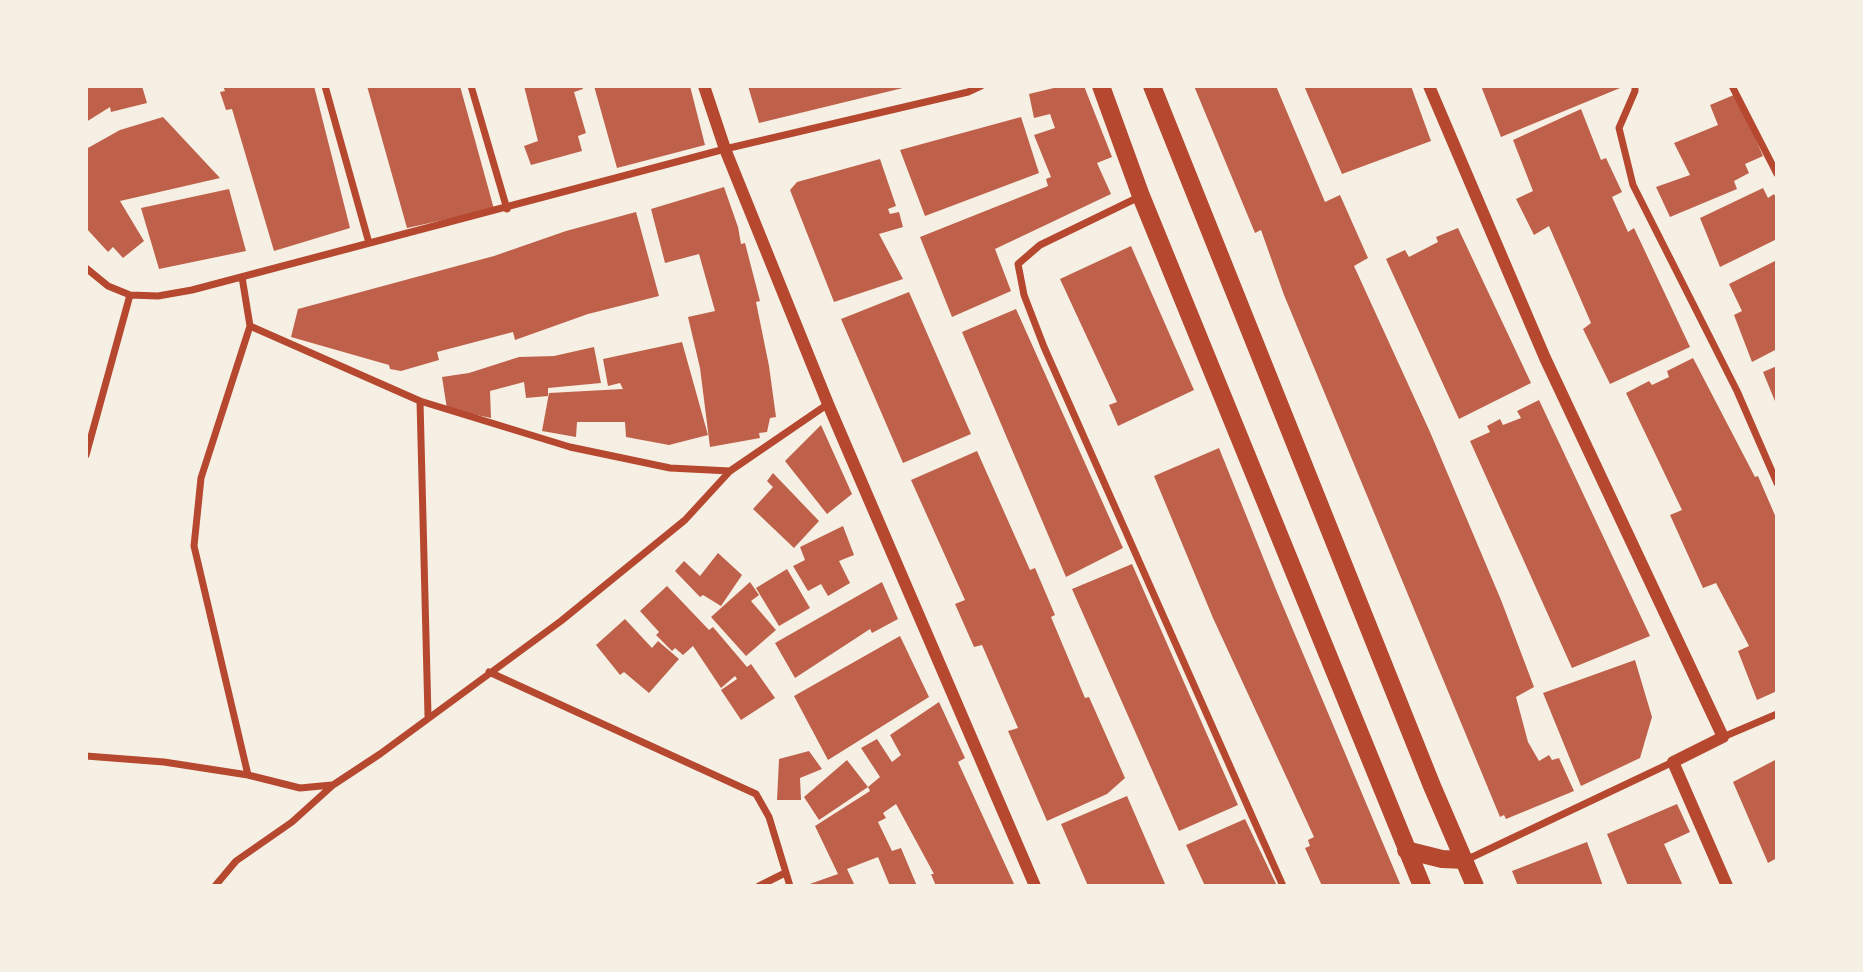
<!DOCTYPE html>
<html>
<head>
<meta charset="utf-8">
<style>
	body { margin:0 }
	#map { position:relative; width:1863px; height:972px; overflow:hidden; background:#f6efe4; font-family:"Work Sans",sans-serif }
	canvas { display:block }
	.frame { position:absolute; inset:0; border:88px solid #f6efe4; pointer-events:none }
</style>
</head>
<body>
<div id="map">
<canvas width="1863" height="972"></canvas>
<div class="frame"></div>
</div>
<script>
const c = document.querySelector('canvas').getContext('2d');
c.lineJoin = 'round';
function fill(path, color) { c.fillStyle = color; c.fill(path, 'evenodd'); }
const shape = rows => new Path2D(rows.map(r => 'M' + r).join(''));
function strokePath(path, color, width, dash) { c.strokeStyle = color; c.lineWidth = width; c.lineCap = dash ? 'butt' : 'round'; c.setLineDash(dash || []); c.stroke(path); }
const building = shape([
	[86,86,142,86,147,103,111,112,110,107,86,122],
	[223,86,314,86,350,228,274,251,232,109,226,110,220,92,225,91],
	[367,86,460,86,494,209,407,228],
	[524,86,582,86,583,89,574,92,586,133,578,136,582,151,531,165,524,146,538,141],
	[594,86,690,86,705,145,617,168],
	[748,86,907,86,907,87,759,123],
	[1062,86,1084,86,1112,157,1097,163,1111,194,995,249,1011,291,952,317,920,237,1048,186,1046,179,1051,177,1034,135,1055,128,1050,114,1034,118,1029,94],
	[1194,86,1276,86,1325,202,1340,195,1368,258,1354,266,1430,432,1501,600,1534,687,1516,697,1528,742,1539,761,1549,755,1552,760,1559,758,1574,791,1506,819,1504,815,1500,817,1284,295,1261,230,1255,233],
	[1304,86,1411,86,1431,141,1342,174],
	[1481,86,1625,86,1501,137],
	[1736,94,1763,156,1745,164,1749,173,1734,181,1737,189,1670,217,1656,187,1690,175,1674,143,1718,125,1710,105],
	[1581,109,1601,160,1606,158,1622,192,1612,197,1628,232,1634,228,1690,347,1610,384,1583,329,1591,323,1549,226,1534,235,1516,199,1533,191,1513,140],
	[163,117,220,178,120,201,144,241,123,258,113,247,108,252,86,228,86,149,120,130],
	[1021,117,1039,173,925,216,900,150],
	[880,159,896,206,888,209,890,214,899,212,903,227,879,234,903,279,834,302,790,190,797,182],
	[724,187,738,227,741,244,745,243,760,301,756,302,769,366,776,417,770,418,767,432,759,433,760,438,710,447,700,368,688,317,715,311,699,254,665,263,651,209],
	[1763,188,1768,198,1774,194,1777,200,1777,239,1720,267,1700,218],
	[229,189,246,251,159,269,141,208],
	[636,212,659,296,588,314,515,340,513,332,437,352,439,360,401,371,390,369,389,365,291,337,298,309,494,256,566,231],
	[1458,228,1531,383,1459,419,1386,259,1405,250,1409,257,1438,242,1436,237],
	[1131,246,1194,390,1118,426,1109,405,1117,402,1060,279],
	[1777,260,1777,349,1752,362,1734,315,1742,311,1729,284],
	[909,292,971,434,903,463,841,319],
	[1016,309,1123,548,1066,577,962,332],
	[682,342,708,435,669,445,626,437,625,422,577,422,576,437,542,431,549,393,623,389,620,383,608,386,603,359],
	[594,347,601,383,548,388,548,396,526,398,524,382,490,391,491,418,447,409,442,377,469,373,519,357,554,356],
	[1693,358,1755,477,1758,476,1777,520,1777,691,1757,700,1738,651,1749,646,1716,583,1703,588,1670,515,1682,510,1626,393,1649,381,1652,385,1669,377,1667,371],
	[1777,366,1777,406,1763,372],
	[1539,400,1650,636,1572,668,1470,441,1490,432,1487,426,1500,419,1503,425,1521,418,1517,411],
	[821,425,852,494,827,514,785,461],
	[1219,448,1277,592,1401,886,1322,886,1305,848,1310,846,1308,840,1314,837,1213,618,1154,476],
	[977,451,1030,570,1035,568,1055,615,1051,617,1085,698,1089,697,1125,778,1107,794,1047,821,1008,731,1018,728,982,645,974,647,955,604,965,600,911,480],
	[773,473,819,521,794,548,753,509,773,487,767,481],
	[843,526,854,555,839,561,850,583,828,596,821,584,808,591,793,566,805,560,800,547],
	[718,553,742,575,721,606,703,595,700,597,675,571,684,561,700,576],
	[1132,564,1238,805,1179,831,1072,589],
	[787,569,810,608,779,626,756,588],
	[750,582,759,595,751,601,776,630,746,656,711,617],
	[882,582,898,619,872,633,870,629,795,678,775,643],
	[667,586,709,630,713,627,747,667,751,664,775,698,741,720,721,690,737,679,735,676,721,688,693,646,683,655,675,648,672,651,656,635,659,632,640,611],
	[625,619,652,648,658,641,679,659,649,693,624,672,620,675,596,645],
	[900,636,929,697,828,760,794,696],
	[1635,660,1652,717,1640,758,1581,786,1543,693],
	[939,702,965,758,958,762,1015,886,936,886,931,874,934,874,896,804,883,813,886,818,878,822,892,851,901,848,917,886,890,886,878,857,847,869,855,886,804,886,838,874,815,826,870,791,868,787,880,777,861,748,877,739,892,762,901,755,890,735],
	[809,751,822,769,800,778,801,800,777,800,779,759],
	[1777,759,1777,858,1768,863,1733,782],
	[847,760,868,787,819,820,804,797],
	[1127,796,1159,870,1166,886,1088,886,1061,824],
	[1677,804,1690,832,1664,844,1683,886,1628,886,1607,834],
	[1245,819,1277,886,1205,886,1186,845],
	[1587,842,1603,886,1518,886,1512,871]
]);
const minor = shape([
	[325,86,369,243],
	[471,86,507,209],
	[1635,86,1635,91,1619,128,1633,185,1737,391,1777,483],
	[1732,86,1777,174],
	[1141,196,1040,245,1018,264,1024,295,1044,347,1283,886],
	[86,268,108,286,130,295,158,296,192,290,725,149,968,92,981,86],
	[242,277,250,326,201,478,194,546,248,775],
	[250,326,420,401,570,447,670,468,730,471],
	[420,401,428,716],
	[86,455,130,295],
	[489,672,756,794,769,817,790,886],
	[1723,737,1777,714],
	[86,756,164,762,248,775,300,788,332,785],
	[1466,860,1673,762],
	[215,886,236,861,292,822,333,785,380,754,561,621,685,520,730,471,828,404],
	[759,886,785,873]
]);
const tertiary = shape([
	[704,86,725,149,828,404,1035,886],
	[1429,86,1545,358,1723,737,1673,762,1727,886]
]);
const primary = shape([
	[1101,86,1141,196,1422,886],
	[1152,86,1432,786,1475,886],
	[1406,850,1442,859,1465,860]
]);
fill(building, '#bf614a');
strokePath(minor, '#b5482f', 7);
strokePath(tertiary, '#b5482f', 12);
strokePath(primary, '#b5482f', 18);
</script>
</body>
</html>
